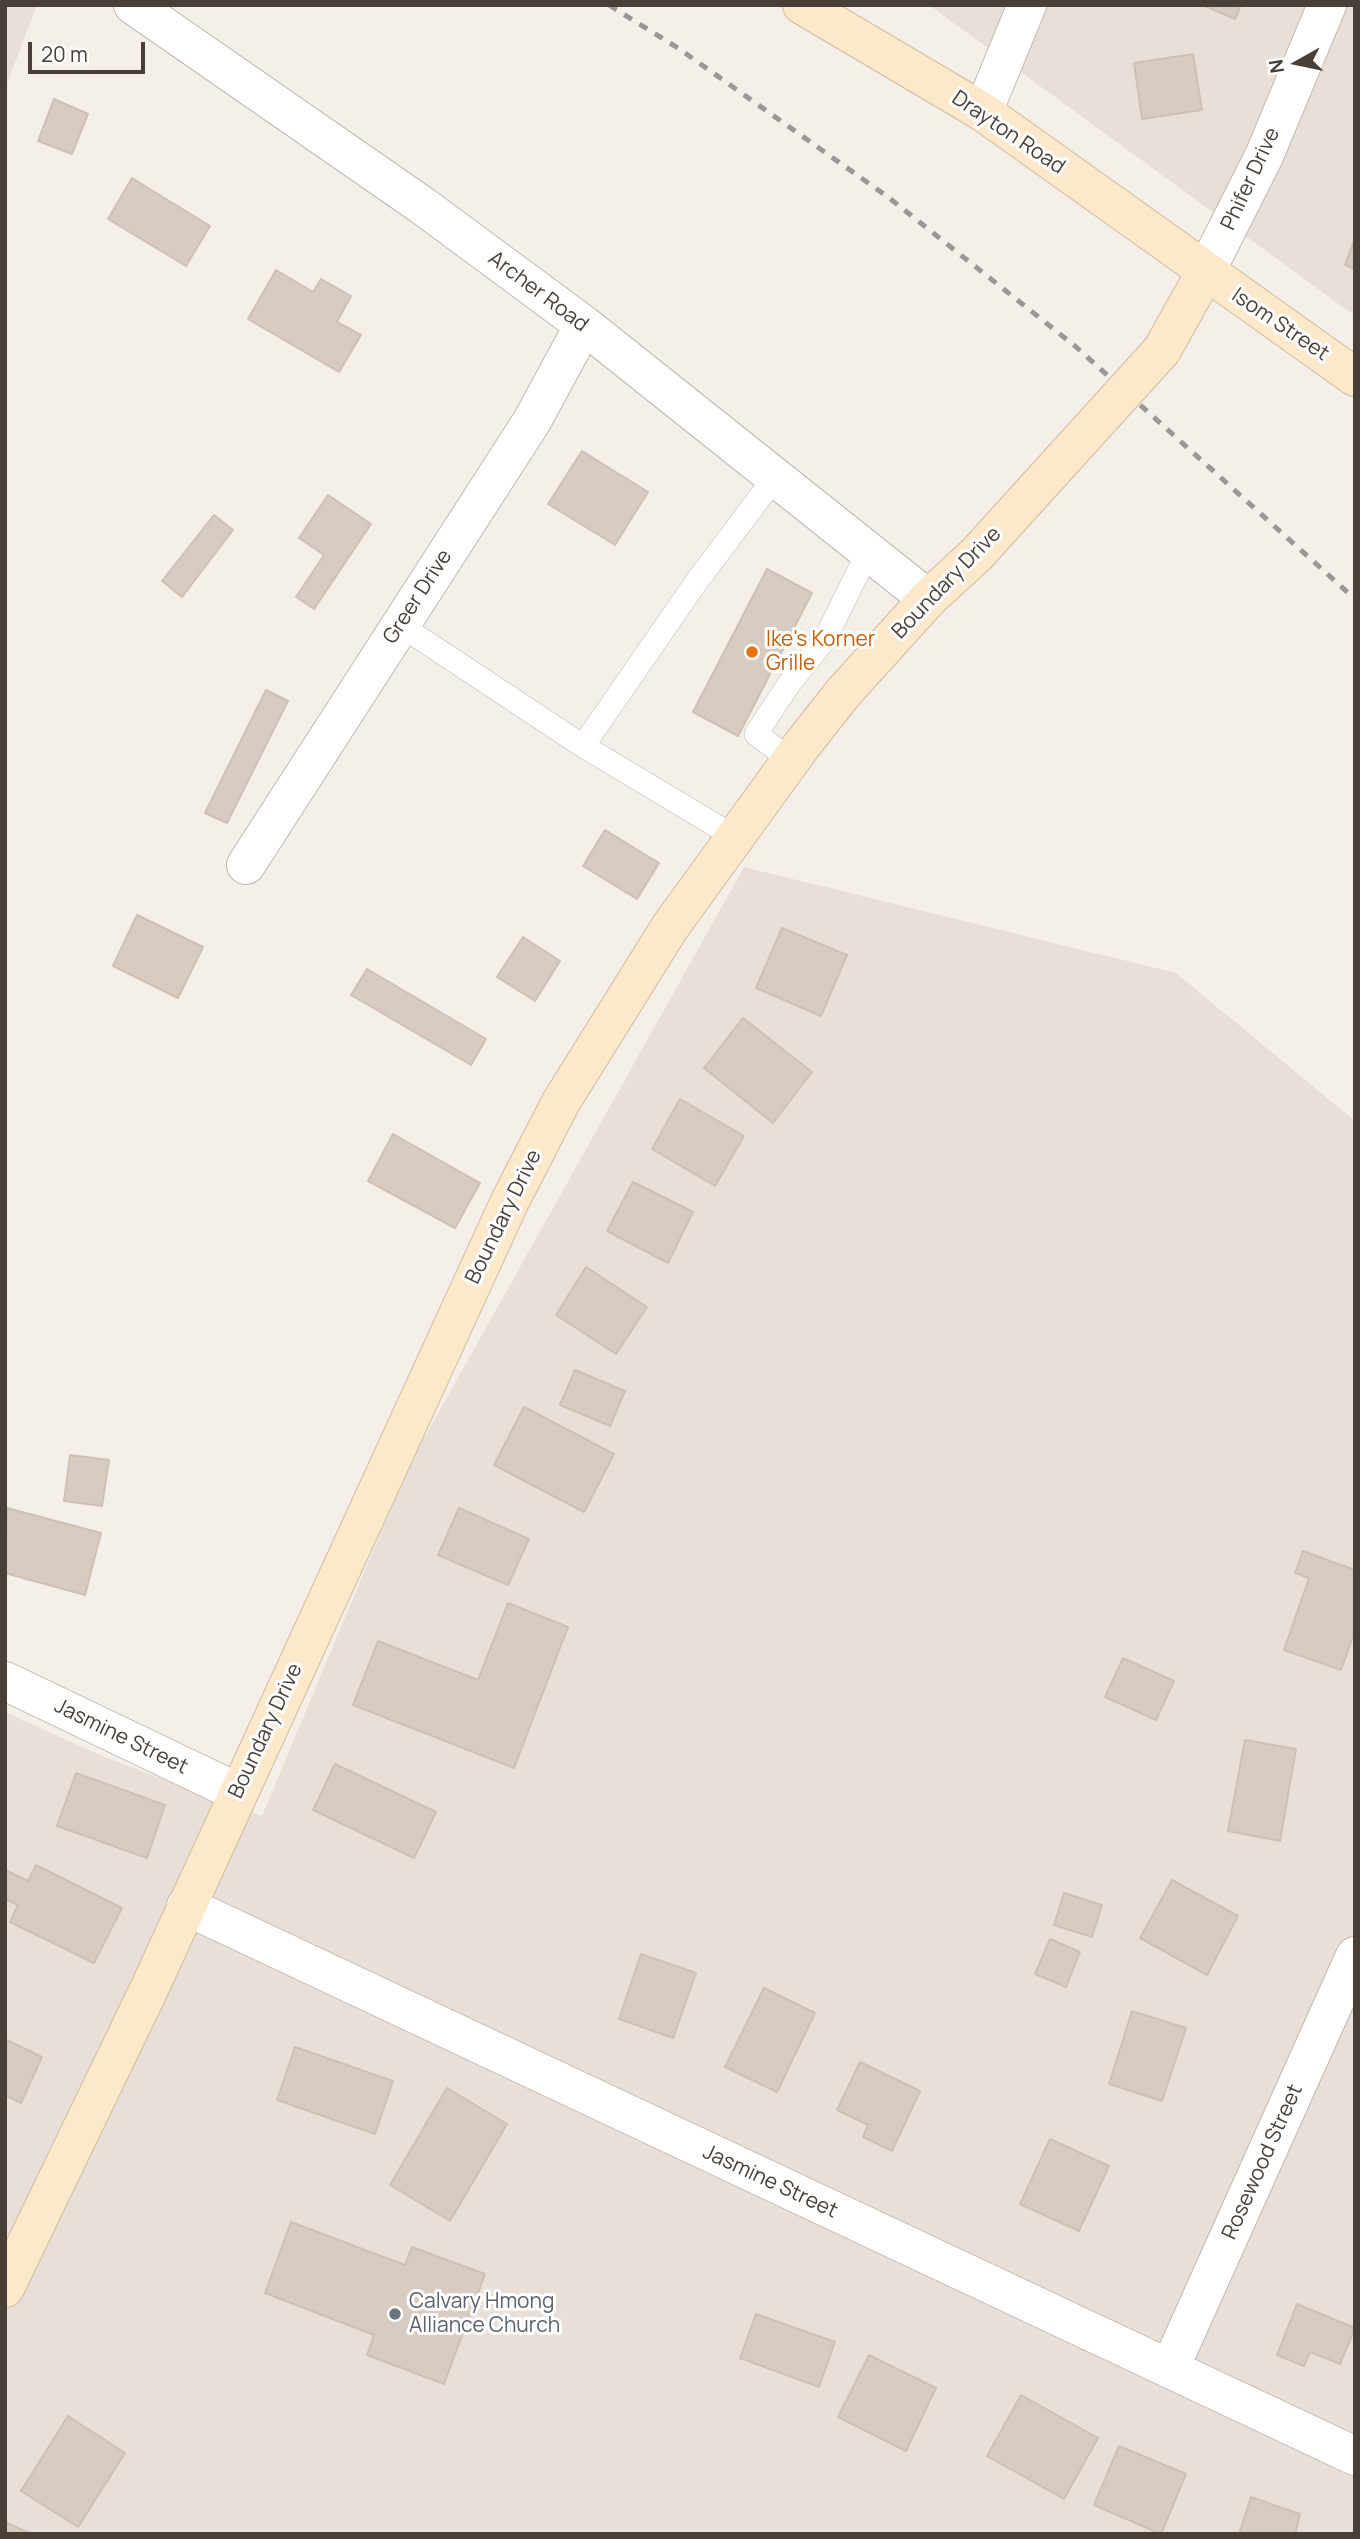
<!DOCTYPE html>
<html>
<head>
<meta charset="utf-8">
<style>
	body { margin:0 }
	#map { position:relative; width:1360px; height:2539px; overflow:hidden; background:#f4efe9; font-family:Manrope,sans-serif }
	canvas { display:block }
	.frame { position:absolute; inset:0; border:7px solid #473f38; pointer-events:none }
	.north { position:absolute; left:1262px; top:28px; width:70px; height:70px; -webkit-text-stroke:5px #fff; paint-order:stroke; rotate:261deg; font-size:19px; font-weight:700; line-height:28px; text-align:center; color:#473f38 }
	.north::after { content:''; display:block; margin:auto; width:24px; height:32px; background:#473f38; clip-path:polygon(50% 0,100% 100%,50% 72%,0 100%) }
	.scale { position:absolute; left:28px; top:42px; width:117px; height:32px; box-sizing:border-box; border:4px solid #473f38; border-top:0; padding-left:9px; font-size:21px; line-height:24px; white-space:nowrap; color:#473f38; -webkit-text-stroke:5px #fff; paint-order:stroke }
</style>
</head>
<body>
<div id="map">
<canvas width="1360" height="2539"></canvas>
<div class="frame"></div>
<div class="north">N</div>
<div class="scale">20 m</div>
</div>
<script>
const c = document.querySelector('canvas').getContext('2d');
c.lineJoin = 'round';
function fill(path, color) { c.fillStyle = color; c.fill(path, 'evenodd'); }
const shape = rows => new Path2D(rows.map(r => 'M' + r).join(''));
function strokePath(path, color, width, dash) { c.strokeStyle = color; c.lineWidth = width; c.lineCap = dash ? 'butt' : 'round'; c.setLineDash(dash || []); c.stroke(path); }
function write(font, color, halo, rows, align = 'center') {
  c.font = font + ' Manrope,sans-serif'; c.lineWidth = 6; c.setLineDash([]); c.textBaseline = 'middle'; c.strokeStyle = halo; c.fillStyle = color; for (const [text, x, y, turn = 0] of rows) {
    c.save(); c.translate(x, y); c.rotate((+turn || 0) * Math.PI / 180); c.textAlign = isNaN(turn) ? turn : align; if (halo) c.strokeText(text, 0, 0); c.fillText(text, 0, 0); c.restore();
  }
}
const residential = shape([
	[5,5,37,5,5,89],
	[929,5,1355,5,1355,316],
	[744,867,1176,973,1355,1121,1355,2534,5,2534,5,1712,102,1756,262,1816,408,1467]
]);
const building = shape([
	[1203,5,1241,5,1235,19,1203,5],
	[1193,54,1202,110,1142,119,1134,63,1193,54],
	[54,99,88,114,72,154,38,141,54,99],
	[132,178,210,226,186,266,108,219,132,178],
	[1355,238,1355,269,1345,265,1355,238],
	[276,270,313,292,321,279,351,296,337,322,361,335,339,372,248,319,276,270],
	[582,451,648,492,615,545,548,504,582,451],
	[328,495,371,524,314,609,296,597,324,555,299,538,328,495],
	[214,515,233,530,182,597,162,581,214,515],
	[767,569,812,593,738,736,693,712,767,569],
	[266,690,288,701,227,823,205,813,266,690],
	[605,830,659,863,637,899,583,866,605,830],
	[137,915,203,947,178,998,113,966,137,915],
	[782,928,847,955,821,1016,756,988,782,928],
	[523,937,560,961,535,1001,497,977,523,937],
	[367,969,486,1039,471,1065,351,995,367,969],
	[743,1018,812,1072,773,1123,704,1068,743,1018],
	[680,1099,744,1136,715,1186,652,1149,680,1099],
	[393,1134,480,1183,455,1228,368,1181,393,1134],
	[633,1182,693,1212,668,1263,607,1231,633,1182],
	[586,1267,647,1307,616,1354,556,1315,586,1267],
	[575,1370,625,1391,610,1426,560,1405,575,1370],
	[524,1407,614,1454,584,1512,494,1465,524,1407],
	[70,1455,109,1460,102,1506,64,1501,70,1455],
	[7,1508,101,1533,85,1595,5,1573,7,1508],
	[459,1508,529,1539,508,1585,438,1555,459,1508],
	[1303,1551,1355,1570,1355,1631,1341,1670,1284,1650,1309,1578,1295,1573,1303,1551],
	[508,1603,568,1627,514,1768,353,1705,378,1641,478,1680,508,1603],
	[1123,1658,1174,1681,1156,1720,1105,1697,1123,1658],
	[1245,1740,1296,1749,1280,1841,1228,1831,1245,1740],
	[335,1764,436,1812,414,1858,313,1810,335,1764],
	[76,1773,165,1805,147,1858,57,1826,76,1773],
	[36,1865,122,1908,94,1963,10,1922,18,1905,5,1899,5,1870,28,1881,36,1865],
	[1172,1880,1238,1916,1207,1975,1140,1938,1172,1880],
	[1064,1893,1102,1905,1092,1937,1054,1925,1064,1893],
	[1050,1939,1080,1952,1066,1987,1035,1974,1050,1939],
	[641,1954,696,1973,673,2038,619,2019,641,1954],
	[764,1988,815,2013,777,2092,725,2067,764,1988],
	[1132,2011,1186,2028,1162,2101,1109,2084,1132,2011],
	[5,2039,42,2057,21,2103,5,2095,5,2039],
	[295,2047,393,2081,375,2134,277,2100,295,2047],
	[860,2062,920,2091,892,2151,863,2137,868,2125,837,2110,860,2062],
	[447,2088,507,2124,450,2221,390,2185,447,2088],
	[1050,2139,1109,2166,1079,2231,1020,2204,1050,2139],
	[291,2222,405,2265,412,2247,485,2274,444,2384,367,2355,374,2335,265,2293,291,2222],
	[1297,2304,1355,2328,1340,2364,1310,2352,1304,2366,1277,2355,1297,2304],
	[756,2314,835,2342,819,2387,740,2358,756,2314],
	[869,2355,936,2388,906,2451,838,2417,869,2355],
	[1021,2395,1098,2438,1064,2499,987,2456,1021,2395],
	[68,2416,125,2453,78,2527,21,2491,68,2416],
	[1119,2446,1186,2474,1161,2534,1094,2505,1119,2446],
	[1251,2497,1300,2514,1295,2534,1239,2534,1251,2497],
	[5,2522,31,2534,5,2534,5,2522]
]);
const lane = shape([
	[400,625,583,746,697,581,776,476],
	[583,746,735,837],
	[791,760,756,734,789,684,825,639,869,550]
]);
const street = shape([
	[133,5,423,206,584,325,928,599],
	[983,112,1027,5],
	[1205,273,1264,156,1327,5],
	[246,865,532,421,584,325],
	[5,1681,237,1792],
	[186,1906,1355,2456],
	[1170,2368,1355,1956]
]);
const secondary = shape([
	[802,5,983,112,1355,377],
	[1162,350,1205,273],
	[5,2288,151,1985,510,1201,561,1102,670,927,802,745,843,693,928,599,976,555]
]);
const rail = shape([
	[609,5,678,48,888,197,1075,346,1355,599]
]);
const secondaryBridge = shape([
	[976,555,1162,350]
]);
const markers = [
	[752,652,7,"#e8710a"],
	[395,2314,7,"#6b7280"]
];
const streetNames = [
	["Drayton Road",1008,133,34],
	["Phifer Drive",1251,179,-65],
	["Archer Road",538,292,37],
	["Isom Street",1280,325,34],
	["Boundary Drive",947,583,-46],
	["Greer Drive",418,597,-57],
	["Boundary Drive",504,1217,-64],
	["Boundary Drive",266,1731,-65],
	["Jasmine Street",121,1737,26],
	["Rosewood Street",1263,2162,-66],
	["Jasmine Street",770,2182,25]
];
const foodNames = [
	["Ike's Korner",766,640],
	["Grille",766,664]
];
const worshipNames = [
	["Calvary Hmong",409,2302],
	["Alliance Church",409,2326]
];
fill(residential, '#e8e0d8');
fill(building, '#d8ccc2');
strokePath(building, '#d0c0b3', 2);
strokePath(lane, '#c2b9af', 24);
strokePath(street, '#c2b9af', 40);
strokePath(secondary, '#d2bb9b', 40);
strokePath(lane, '#fff', 23);
strokePath(street, '#fff', 38);
strokePath(secondary, '#fce9cb', 38);
strokePath(rail, '#989898', 5, [9, 9]);
strokePath(secondaryBridge, '#d2bb9b', 40, []);
strokePath(secondaryBridge, '#fce9cb', 38);
for (const [x, y, r, color] of markers) { const dot = new Path2D(); dot.arc(x, y, r, 0, 2 * Math.PI); c.fillStyle = color; c.fill(dot); strokePath(dot, '#fff', 2.5); }
write('21px', '#473f38', '#fff', streetNames);
write('21px', '#c56008', '#fff', foodNames, 'left');
write('21px', '#5b616d', '#fff', worshipNames, 'left');
</script>
</body>
</html>
